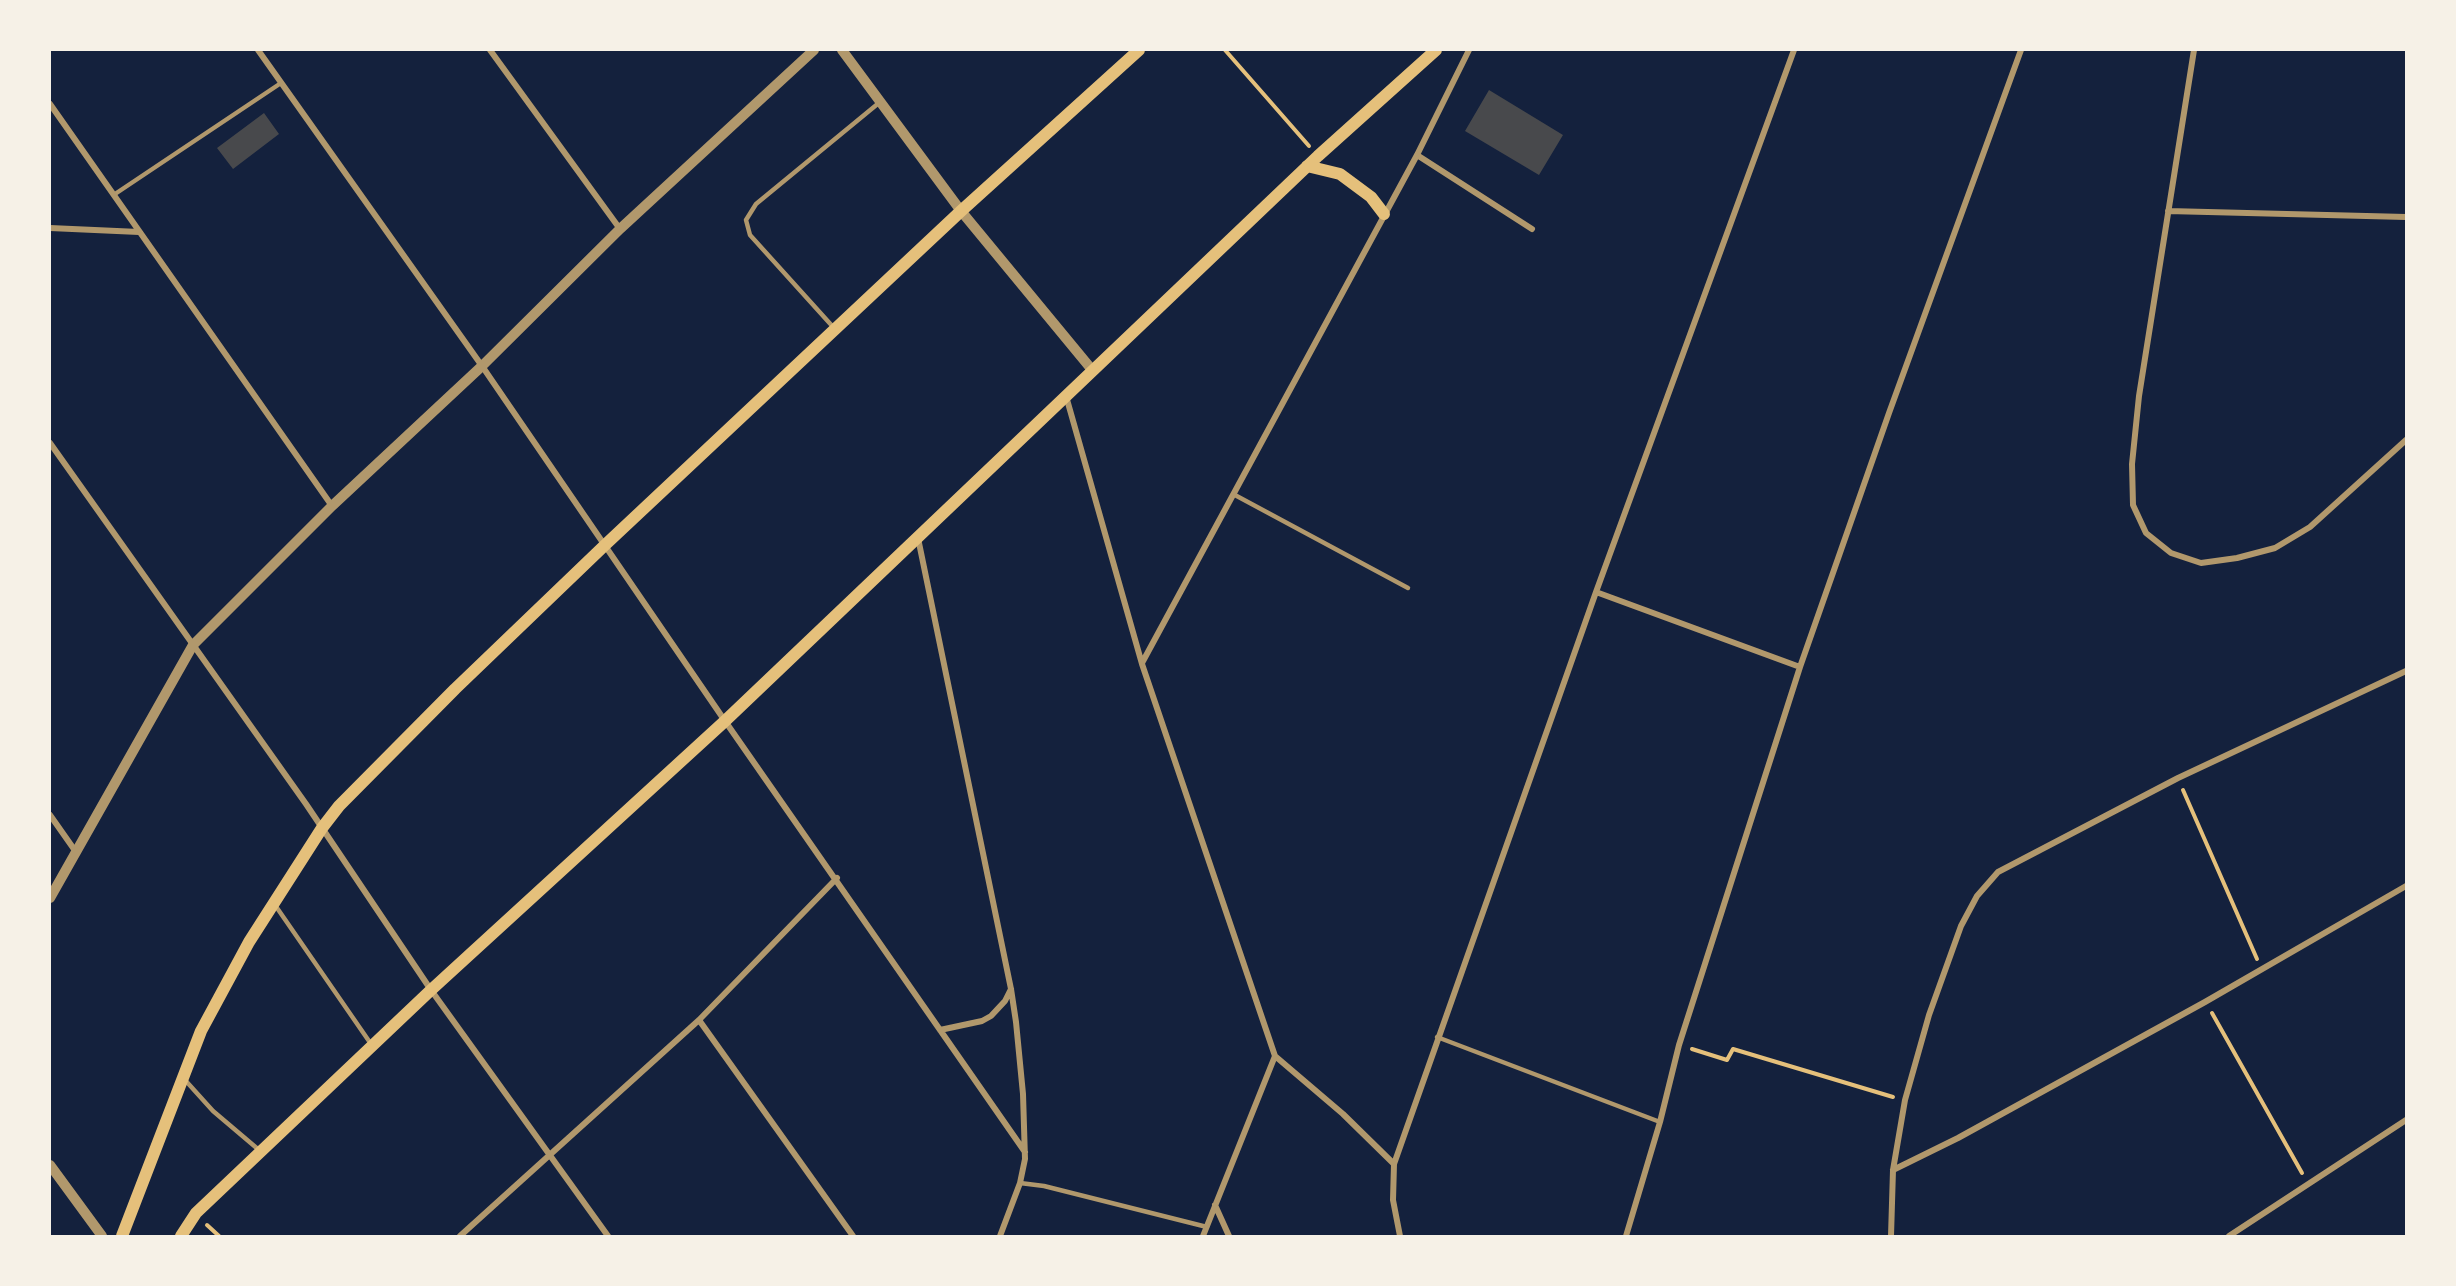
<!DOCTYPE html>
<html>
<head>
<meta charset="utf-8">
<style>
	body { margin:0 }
	#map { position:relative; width:2456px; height:1286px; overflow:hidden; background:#14213d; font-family:Roboto,sans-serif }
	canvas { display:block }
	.frame { position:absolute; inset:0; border:51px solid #f6f1e7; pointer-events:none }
</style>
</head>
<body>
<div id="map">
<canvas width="2456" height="1286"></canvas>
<div class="frame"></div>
</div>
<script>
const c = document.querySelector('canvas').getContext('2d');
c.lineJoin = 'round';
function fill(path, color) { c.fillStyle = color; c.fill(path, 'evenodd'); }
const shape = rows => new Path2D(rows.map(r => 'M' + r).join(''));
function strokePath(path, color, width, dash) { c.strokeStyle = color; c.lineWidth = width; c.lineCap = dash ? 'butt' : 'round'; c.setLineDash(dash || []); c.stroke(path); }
const building = shape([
	[1489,90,1563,135,1539,175,1465,131],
	[264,113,279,134,233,169,217,148]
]);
const path = shape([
	[1225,50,1309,146],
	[2183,790,2257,959],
	[2212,1013,2302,1173],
	[1692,1049,1727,1060,1733,1049,1893,1097],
	[207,1225,219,1236]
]);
const service = shape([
	[115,194,281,83],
	[834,328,750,235,746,220,756,204,880,102],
	[1233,494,1408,588],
	[275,905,371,1044],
	[1437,1037,1660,1122],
	[185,1080,213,1111,259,1150],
	[1020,1183,1044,1186,1207,1227]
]);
const minor = shape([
	[258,50,482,366,725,721,1025,1152],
	[490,50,620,229],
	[2194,50,2139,396,2132,464,2133,505,2146,533,2171,553,2201,563,2237,558,2275,548,2310,527,2406,440],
	[50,104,332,506],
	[1417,155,1532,229],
	[2168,211,2406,217],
	[50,228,139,232],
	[1066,396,1142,664,1275,1056,1343,1114,1394,1164],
	[50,443,306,804,431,990,608,1236],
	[918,538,1011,989,1016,1022,1023,1094,1025,1159,1020,1183,1000,1236],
	[1596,592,1800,667],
	[1142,663,1417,155,1469,50],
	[50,815,76,852],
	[699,1020,853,1236],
	[940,1030,982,1021,991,1016,1005,1001,1011,989],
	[1893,1170,1958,1138,2205,1002,2406,886],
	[1215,1205,1229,1236],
	[460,1236,699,1020,837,878],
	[1203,1236,1275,1056],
	[1400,1236,1393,1200,1394,1164,1596,592,1794,50],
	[1626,1236,1660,1122,1679,1045,1800,667,1889,413,2021,50],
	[1891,1236,1893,1170,1905,1100,1929,1015,1961,926,1977,896,1998,872,2178,778,2406,671],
	[2229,1236,2406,1120]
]);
const tertiary = shape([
	[842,50,961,211,1093,371],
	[50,898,193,645,332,506,482,366,620,229,814,50],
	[50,1165,102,1236]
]);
const secondary = shape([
	[1307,166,1340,174,1371,197,1384,214],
	[122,1236,201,1031,249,942,322,828,339,806,455,689,605,545,961,211,1139,50],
	[181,1236,196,1213,431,990,725,721,1318,156,1436,50]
]);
fill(building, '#48494c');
strokePath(path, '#e5c07b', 4);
strokePath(service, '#b1986c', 4.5);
strokePath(minor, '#b1986c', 6);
strokePath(tertiary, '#b1986c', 10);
strokePath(secondary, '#e5c07b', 12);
</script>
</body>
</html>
